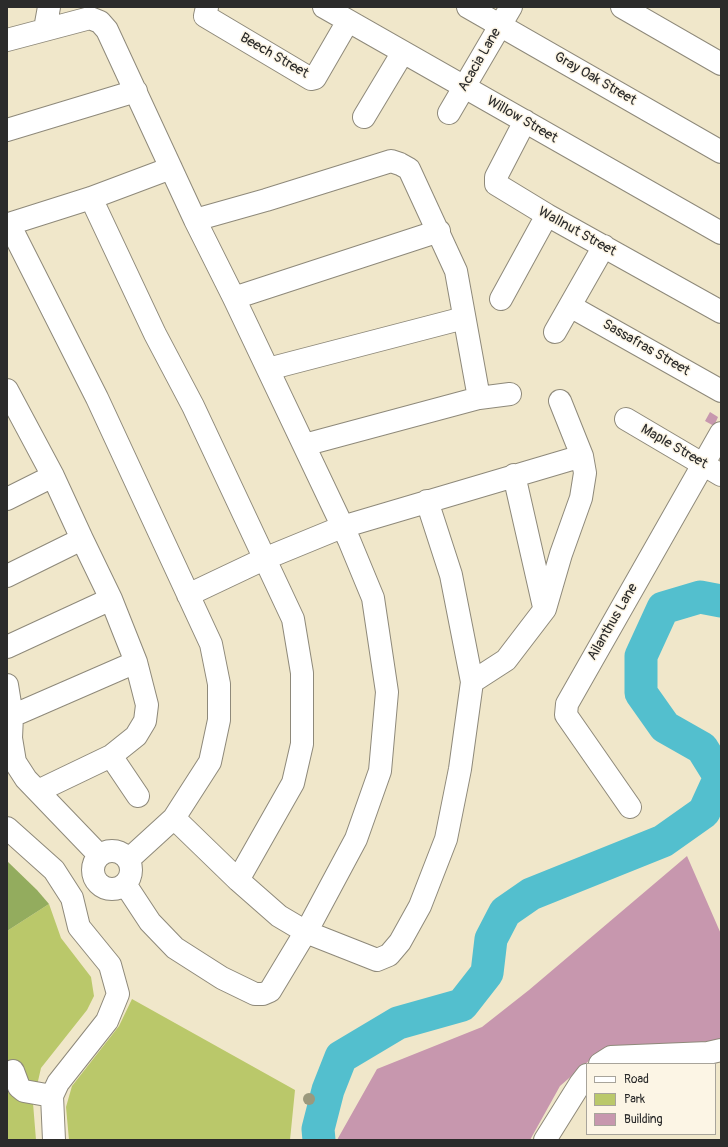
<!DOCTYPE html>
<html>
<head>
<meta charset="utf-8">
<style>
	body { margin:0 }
	#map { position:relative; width:728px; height:1147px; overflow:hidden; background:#f0e7ca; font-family:Pangolin,sans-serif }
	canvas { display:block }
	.frame { position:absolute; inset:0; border:8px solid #2b2b2b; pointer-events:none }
	.legend { position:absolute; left:586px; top:1063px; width:130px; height:72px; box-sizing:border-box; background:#fcf5e5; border:1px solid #a8a49b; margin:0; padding:5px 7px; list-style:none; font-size:12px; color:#2b2b2b }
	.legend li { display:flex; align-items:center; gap:8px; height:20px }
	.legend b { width:20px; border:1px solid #a8a49b }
</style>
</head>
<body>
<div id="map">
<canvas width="728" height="1147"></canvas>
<div class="frame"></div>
<ul class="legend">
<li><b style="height:5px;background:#fff"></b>Road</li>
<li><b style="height:11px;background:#bac86a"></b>Park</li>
<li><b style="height:11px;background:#c797ae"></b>Building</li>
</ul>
</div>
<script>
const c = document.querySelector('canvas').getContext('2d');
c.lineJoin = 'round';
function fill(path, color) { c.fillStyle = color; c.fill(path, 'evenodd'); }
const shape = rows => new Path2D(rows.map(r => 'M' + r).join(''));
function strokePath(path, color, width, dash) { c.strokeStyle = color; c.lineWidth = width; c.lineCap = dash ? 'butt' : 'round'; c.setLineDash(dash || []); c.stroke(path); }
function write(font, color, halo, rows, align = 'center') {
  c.font = font + ' Pangolin,sans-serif'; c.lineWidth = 3; c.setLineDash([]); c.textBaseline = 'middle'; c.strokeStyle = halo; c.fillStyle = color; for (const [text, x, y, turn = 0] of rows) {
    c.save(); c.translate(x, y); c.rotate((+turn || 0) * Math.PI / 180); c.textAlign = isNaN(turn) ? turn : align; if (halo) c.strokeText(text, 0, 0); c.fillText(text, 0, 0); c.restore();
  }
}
const green = shape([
	[49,904,61,938,91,977,94,996,87,1010,41,1068,33,1103,36,1140,7,1140,7,931],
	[132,999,295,1090,290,1140,69,1140,66,1107,72,1086,119,1026]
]);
const forest = shape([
	[7,861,37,890,49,904,7,931]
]);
const river = shape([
	[319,1140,318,1129,328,1090,341,1057,398,1023,462,1005,487,973,491,939,505,912,531,894,663,841,704,812,720,777,702,748,665,727,641,693,641,656,663,608,700,597,721,601]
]);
const building = shape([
	[710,412,718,417,714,426,705,421],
	[687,856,721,934,721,1041,605,1047,560,1086,530,1140,337,1140,377,1069,482,1027,529,990]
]);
const minor = shape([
	[207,7,205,16,311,79,315,78,348,21],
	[324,7,721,233],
	[468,7,721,152],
	[622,7,721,64],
	[45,29,49,7],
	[7,40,90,18,100,22,107,30,195,220,234,298,349,540,373,598,387,692,380,771,356,839,311,923,270,991,263,994,255,994,222,978,175,948,150,922,125,884],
	[449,113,511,7],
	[364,117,403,52],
	[525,121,496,177,496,184,547,215,721,312],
	[7,130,136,91],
	[91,198,155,334,193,406,293,619,302,673,302,744,293,783,238,880],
	[195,220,266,200,391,161,400,164,409,169,456,271,479,398],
	[234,298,439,231],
	[501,299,547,215],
	[570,306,721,391],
	[555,332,604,246],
	[268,369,464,318],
	[7,390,53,476,82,539,111,599,136,662,147,705,145,721,136,736,111,756],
	[626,419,721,475],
	[304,445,479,398,510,394],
	[514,475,544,607],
	[7,499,53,476],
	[7,576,82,539],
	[188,595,264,559,342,527,582,456],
	[7,647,111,599],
	[472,682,506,660,545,609,561,554,581,498,585,473,582,456,560,401],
	[7,685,12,716,11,738,15,762,26,779,99,855],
	[12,716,136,662],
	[38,791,111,756,138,796],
	[630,807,566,715,567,704,721,433],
	[174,818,238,880,279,916,306,932,377,960,389,955,400,942,420,906,446,839,460,769,472,682,451,575,427,501],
	[7,828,54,870,72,898,79,927,110,965,118,994,107,1021,58,1083,52,1096,54,1140],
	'93 870a19 19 0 1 1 38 0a19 19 0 1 1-38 0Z',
	[128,860,174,818,210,762,219,720,219,684,211,644,97,398,9,224,91,198,171,168],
	[600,1064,611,1057,708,1053,721,1050],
	[13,1071,19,1087,24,1091,52,1096],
	[545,1140,580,1084,587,1075]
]);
const trees = [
	[309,1099]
];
const streetNames = [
	["Beech Street",274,56,30],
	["Acacia Lane",480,60,-60],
	["Gray Oak Street",595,79,30],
	["Willow Street",522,120,30],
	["Wallnut Street",577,232,29],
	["Sassafras Street",646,348,30],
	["Maple Street",674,447,30],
	["Ailanthus Lane",613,622,-60]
];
fill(green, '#bac86a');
fill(forest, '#93ac5e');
strokePath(river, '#53bfce', 33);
fill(building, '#c797ae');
strokePath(minor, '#8e897a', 24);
strokePath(minor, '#fff', 22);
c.fillStyle = '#9b997d';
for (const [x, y] of trees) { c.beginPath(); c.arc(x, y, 6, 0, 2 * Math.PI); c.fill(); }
write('14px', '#2b2b2b', '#fcf5e5', streetNames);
</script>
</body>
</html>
